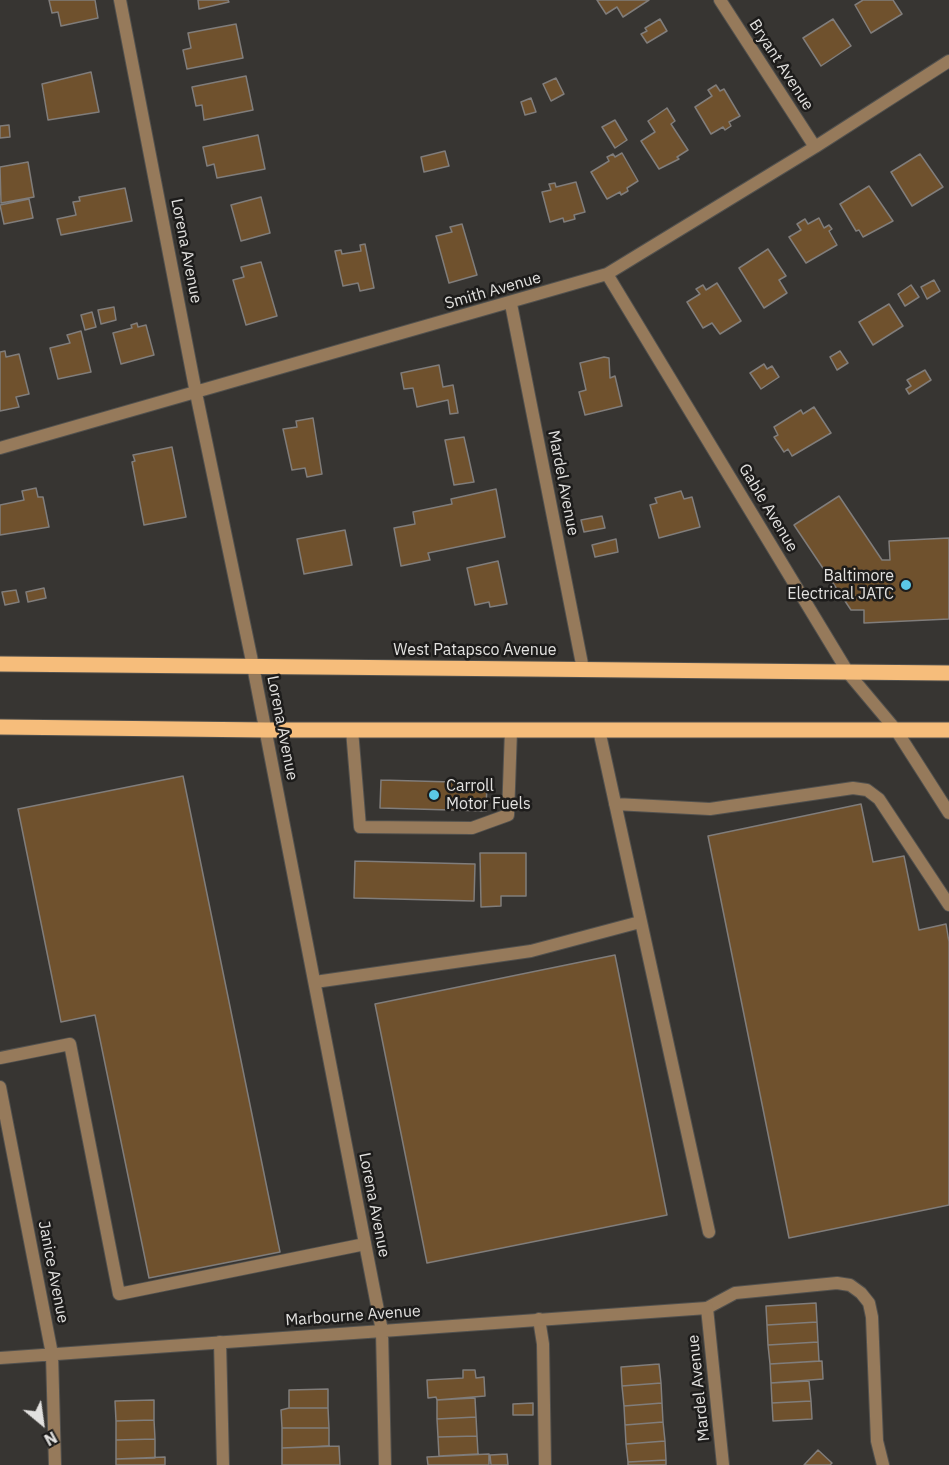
<!DOCTYPE html>
<html>
<head>
<meta charset="utf-8">
<style>
	body { margin:0 }
	#map { position:relative; width:949px; height:1465px; overflow:hidden; background:#373532; font-family:"IBM Plex Sans",sans-serif }
	canvas { display:block }
	.north { position:absolute; left:12px; top:1393px; width:60px; height:60px; -webkit-text-stroke:4px #1d1c1b; paint-order:stroke; rotate:151deg; font-size:16px; font-weight:700; line-height:24px; text-align:center; color:#e2e1df }
	.north::after { content:''; display:block; margin:auto; width:21px; height:27px; background:#e2e1df; clip-path:polygon(50% 0,100% 100%,50% 72%,0 100%) }
</style>
</head>
<body>
<div id="map">
<canvas width="949" height="1465"></canvas>
<div class="north">N</div>
</div>
<script>
const c = document.querySelector('canvas').getContext('2d');
c.lineJoin = 'round';
function fill(path, color) { c.fillStyle = color; c.fill(path, 'evenodd'); }
const shape = rows => new Path2D(rows.map(r => 'M' + r).join(''));
function strokePath(path, color, width, dash) { c.strokeStyle = color; c.lineWidth = width; c.lineCap = dash ? 'butt' : 'round'; c.setLineDash(dash || []); c.stroke(path); }
function write(font, color, halo, rows, align = 'center') {
  c.font = font + ' "IBM Plex Sans",sans-serif'; c.lineWidth = 5; c.setLineDash([]); c.textBaseline = 'middle'; c.strokeStyle = halo; c.fillStyle = color; for (const [text, x, y, turn = 0] of rows) {
    c.save(); c.translate(x, y); c.rotate((+turn || 0) * Math.PI / 180); c.textAlign = isNaN(turn) ? turn : align; if (halo) c.strokeText(text, 0, 0); c.fillText(text, 0, 0); c.restore();
  }
}
const building = shape([
	[49,0,95,0,98,18,61,26,58,12,52,13,49,0],
	[198,0,228,0,229,2,199,9,198,0],
	[597,0,649,0,623,17,617,7,606,14,597,0],
	[863,0,893,0,902,14,871,33,855,5,863,0],
	[660,19,667,31,647,43,641,34,647,31,645,28,660,19],
	[833,19,851,46,821,66,803,38,833,19],
	[236,24,243,58,187,69,183,50,191,48,188,33,236,24],
	[91,72,99,112,48,120,42,84,91,72],
	[246,76,253,110,204,120,202,105,196,106,192,87,246,76],
	[556,78,564,94,551,101,543,84,556,78],
	[716,85,720,91,724,89,740,116,729,122,731,126,725,130,723,127,711,134,695,107,712,96,708,90,716,85],
	[531,98,536,112,525,115,521,102,531,98],
	[667,108,675,121,671,124,688,150,677,157,679,159,659,169,641,141,655,132,648,121,667,108],
	[615,120,627,140,615,148,602,127,615,120],
	[9,125,10,137,0,138,0,126,9,125],
	[258,135,265,169,217,178,214,164,207,166,203,147,258,135],
	[445,151,449,166,424,172,421,157,445,151],
	[622,153,638,181,627,188,628,191,621,195,620,192,607,199,591,172,609,161,607,157,613,154,615,157,622,153],
	[920,154,943,187,912,206,891,172,920,154],
	[28,162,34,197,1,203,0,167,28,162],
	[576,182,585,212,574,215,575,219,564,222,563,218,550,222,542,192,551,190,549,184,555,183,556,187,576,182],
	[869,186,893,221,863,237,859,230,856,231,840,204,869,186],
	[125,188,132,221,61,235,57,219,76,215,73,202,80,201,79,197,125,188],
	[261,197,270,233,241,241,231,205,261,197],
	[29,199,33,218,4,224,0,205,29,199],
	[819,218,824,228,829,225,832,229,829,231,837,245,806,263,789,237,801,230,797,224,805,219,808,224,819,218],
	[462,224,477,275,449,283,436,236,452,232,450,227,462,224],
	[365,244,374,288,360,291,358,283,343,286,335,251,341,250,342,254,361,251,360,245,365,244],
	[768,249,786,276,779,280,787,293,764,308,739,268,768,249],
	[261,262,277,316,246,325,233,280,244,277,241,267,261,262],
	[934,280,940,291,927,299,921,287,934,280],
	[717,283,741,321,720,334,712,323,703,328,687,302,700,294,696,289,703,285,706,290,717,283],
	[911,285,919,297,905,306,898,294,911,285],
	[889,304,903,326,873,345,859,322,889,304],
	[114,307,116,320,101,324,98,310,114,307],
	[92,312,96,327,85,330,81,315,92,312],
	[137,323,138,327,146,325,154,355,121,364,113,333,132,328,131,325,137,323],
	[81,331,91,372,58,379,50,348,70,343,67,335,81,331],
	[5,351,6,357,19,354,29,394,16,397,19,407,0,411,0,352,5,351],
	[840,351,848,363,837,370,830,357,840,351],
	[604,357,609,358,610,378,615,376,622,406,585,415,579,392,586,390,580,363,604,357],
	[764,364,767,369,772,366,779,377,761,389,750,373,764,364],
	[439,365,443,387,453,385,458,413,450,414,448,400,417,407,413,388,404,389,401,373,439,365],
	[925,370,931,380,909,394,906,389,911,386,907,380,925,370],
	[814,407,831,433,792,456,788,449,784,452,774,437,778,435,774,427,801,410,803,414,814,407],
	[313,418,322,474,307,477,305,468,292,470,283,429,297,427,296,421,313,418],
	[464,437,474,482,454,485,445,440,464,437],
	[172,447,186,517,144,525,132,462,135,461,133,455,172,447],
	[36,488,38,497,43,497,49,527,0,535,0,505,24,500,22,491,36,488],
	[496,489,505,537,428,553,430,560,401,566,394,528,415,524,413,512,452,504,451,499,496,489],
	[681,491,684,499,692,497,700,527,659,538,650,505,657,503,655,498,681,491],
	[839,496,882,560,890,560,889,541,949,538,949,619,864,623,864,610,851,610,794,525,839,496],
	[602,516,605,528,584,532,581,520,602,516],
	[345,530,352,565,304,574,297,539,345,530],
	[616,539,618,552,595,557,592,545,616,539],
	[498,561,507,604,490,607,489,602,475,605,467,568,498,561],
	[44,588,46,598,28,602,26,592,44,588],
	[16,590,19,602,5,605,2,592,16,590],
	[183,776,280,1252,149,1278,95,1015,61,1022,18,809,183,776],
	[381,780,487,783,486,811,380,808,381,780],
	[861,804,873,862,904,856,919,930,946,924,949,942,949,1205,789,1238,708,836,861,804],
	[480,853,526,853,526,896,501,896,501,906,481,907,480,853],
	[355,861,475,864,474,901,354,898,355,861],
	[615,955,667,1215,427,1263,375,1004,615,955],
	[816,1303,817,1322,767,1325,766,1306,816,1303],
	[817,1322,818,1342,768,1345,767,1325,817,1322],
	[818,1342,819,1361,770,1364,768,1345,818,1342],
	[822,1361,823,1379,771,1383,770,1364,822,1361],
	[659,1364,661,1383,622,1386,621,1367,659,1364],
	[463,1370,475,1370,476,1378,484,1377,485,1396,437,1400,436,1397,428,1398,427,1380,463,1378,463,1370],
	[809,1381,811,1401,772,1403,771,1383,809,1381],
	[661,1383,662,1403,624,1406,622,1386,661,1383],
	[328,1389,328,1408,289,1408,289,1390,328,1389],
	[475,1398,476,1417,437,1419,437,1400,475,1398],
	[154,1400,154,1420,116,1421,115,1401,154,1400],
	[811,1401,812,1419,773,1421,772,1403,811,1401],
	[533,1403,533,1415,513,1415,513,1404,533,1403],
	[662,1403,663,1422,625,1425,624,1406,662,1403],
	[289,1408,328,1408,329,1428,282,1428,281,1410,289,1408],
	[476,1417,477,1436,438,1437,437,1419,476,1417],
	[154,1420,155,1439,116,1440,116,1421,154,1420],
	[663,1422,665,1441,626,1444,625,1425,663,1422],
	[282,1428,329,1428,329,1446,282,1448,282,1428],
	[477,1436,478,1454,439,1456,438,1437,477,1436],
	[155,1439,155,1458,116,1459,116,1440,155,1439],
	[665,1441,666,1460,628,1462,626,1444,665,1441],
	[339,1446,340,1465,282,1465,282,1448,339,1446],
	[818,1450,832,1463,830,1465,804,1465,818,1450],
	[489,1454,489,1465,428,1465,427,1457,489,1454],
	[507,1454,508,1465,491,1465,490,1455,507,1454],
	[165,1457,165,1465,116,1465,116,1459,165,1457],
	[666,1460,666,1465,628,1465,628,1462,666,1460]
]);
const lane = shape([
	[352,730,360,827,472,828,508,815,511,730],
	[599,730,709,1232],
	[615,804,710,809,853,788,867,790,879,799,949,905],
	[315,982,531,951,640,922],
	[0,1058,70,1044,119,1294,365,1244],
	[707,1308,735,1293,837,1283,850,1285,861,1293,869,1303,872,1317,877,1441,883,1465],
	[539,1319,543,1344,545,1465],
	[220,1342,223,1465]
]);
const street = shape([
	[120,0,196,393,253,666,382,1331,385,1465],
	[720,0,815,147],
	[607,274,849,674,896,730,949,813],
	[511,304,583,669],
	[0,448,607,274,815,147,949,61],
	[0,1087,52,1354,55,1465],
	[0,1358,707,1308,723,1465]
]);
const primary = shape([
	[0,664,949,673],
	[0,727,266,730,949,730]
]);
const markers = [
	[906,585,6,"#5bc8e6"],
	[434,795,6,"#5bc8e6"]
];
const streetNames = [
	["Bryant Avenue",781,65,57],
	["Lorena Avenue",186,251,79],
	["Smith Avenue",493,291,-16],
	["Mardel Avenue",563,483,79],
	["Gable Avenue",768,508,59],
	["West Patapsco Avenue",475,650],
	["Lorena Avenue",282,728,79],
	["Lorena Avenue",374,1205,79],
	["Janice Avenue",53,1272,79],
	["Marbourne Avenue",353,1316,-4],
	["Mardel Avenue",699,1388,-96]
];
const poiNames = [
	["Baltimore",894,576],
	["Electrical JATC",894,594],
	["Carroll",446,786,"left"],
	["Motor Fuels",446,804,"left"]
];
fill(building, '#6f512d');
strokePath(building, '#807d7b', 1.5);
strokePath(lane, '#52514e', 14);
strokePath(street, '#52514e', 14);
strokePath(primary, '#52514e', 17);
strokePath(lane, '#967a5b', 12);
strokePath(street, '#967a5b', 12);
strokePath(primary, '#f6bd7b', 15);
for (const [x, y, r, color] of markers) { const dot = new Path2D(); dot.arc(x, y, r, 0, 2 * Math.PI); c.fillStyle = color; c.fill(dot); strokePath(dot, '#1d1c1b', 2); }
write('16px', '#e2e1df', '#1d1c1b', streetNames);
write('16px', '#e2e1df', '#1d1c1b', poiNames, 'right');
</script>
</body>
</html>
